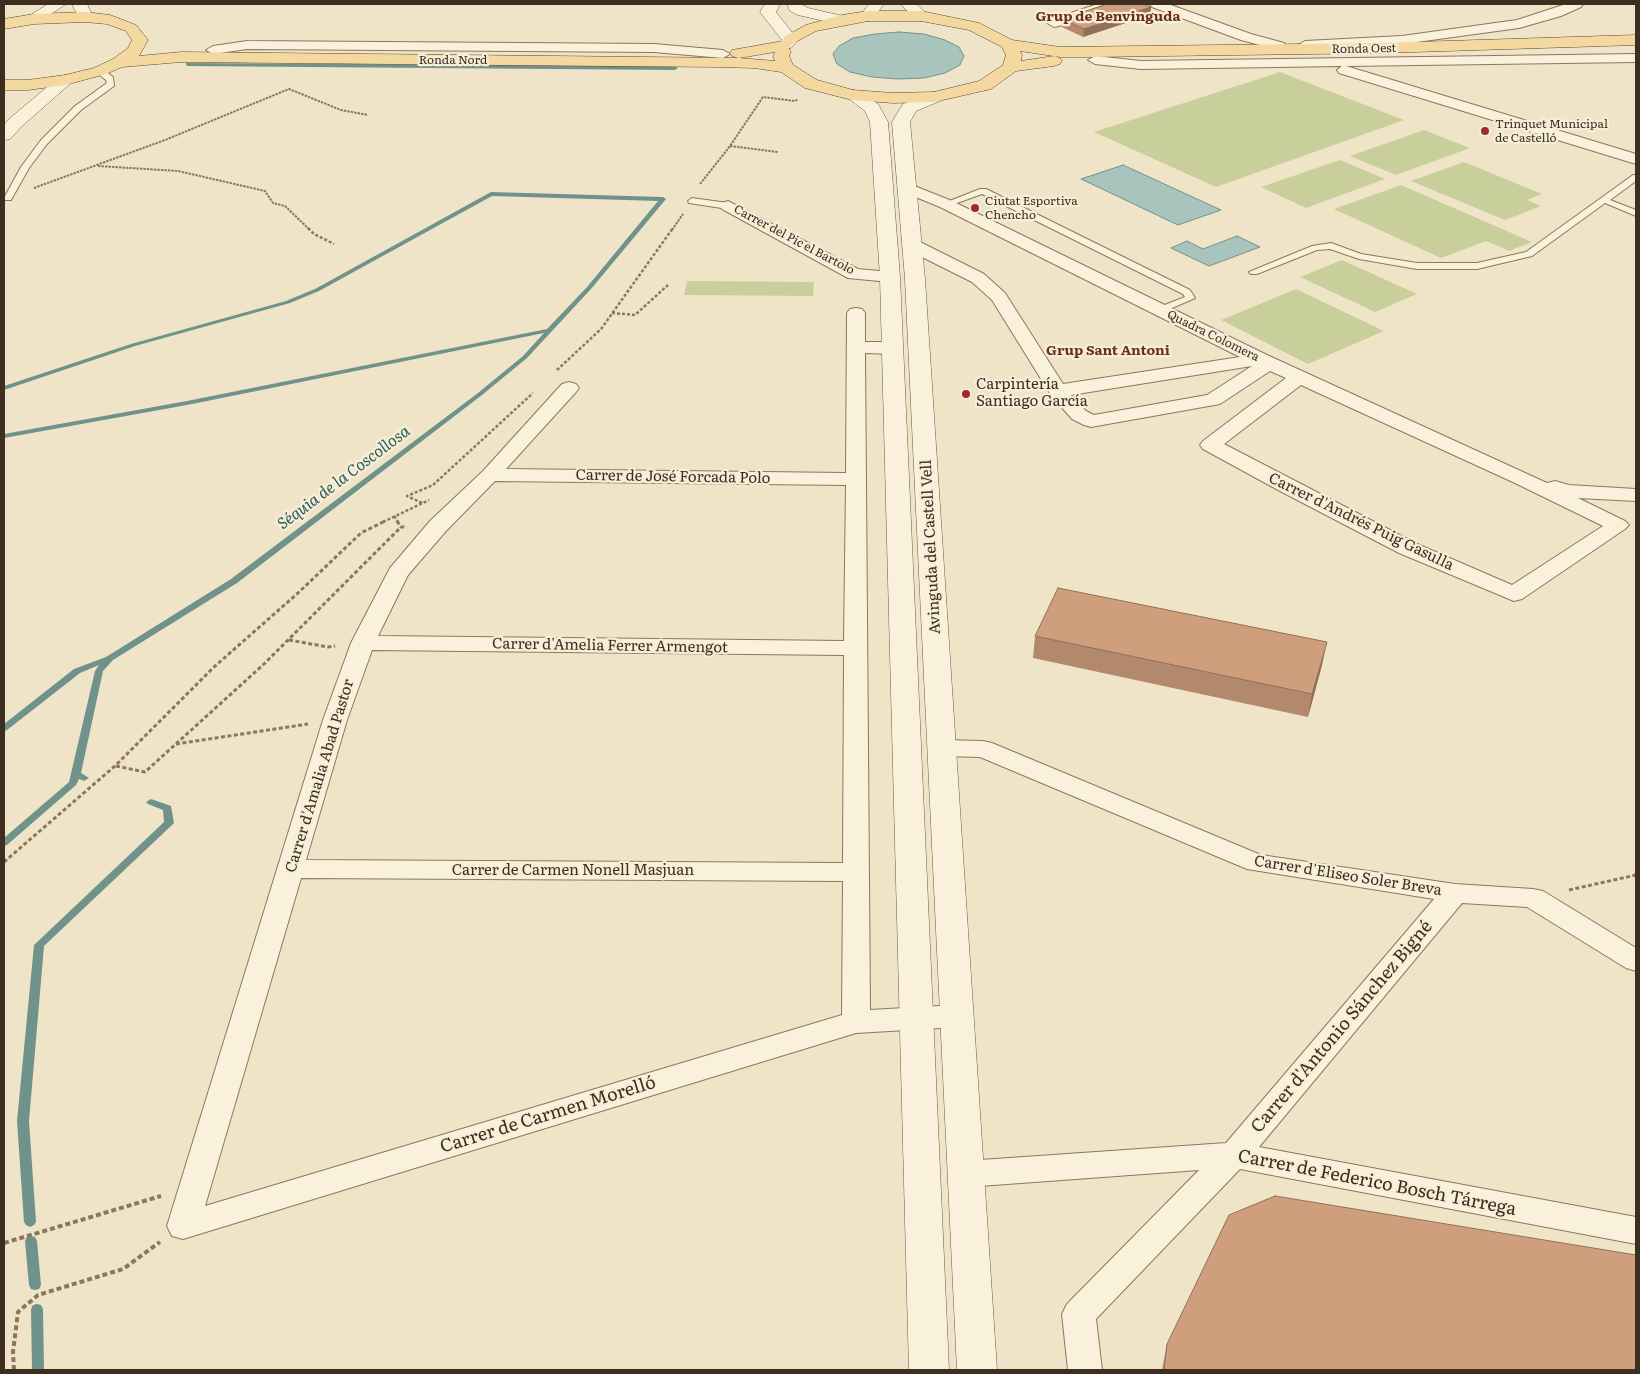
<!DOCTYPE html>
<html>
<head>
<meta charset="utf-8">
<style>
	body { margin:0 }
	#map { position:relative; width:1640px; height:1374px; overflow:hidden; background:#f0e4c8; font-family:Literata,serif }
	canvas { display:block }
	.frame { position:absolute; inset:0; border:5px solid #3d2e20; pointer-events:none }
</style>
</head>
<body>
<div id="map">
<canvas width="1640" height="1374"></canvas>
<div class="frame"></div>
</div>
<script>
const c = document.querySelector('canvas').getContext('2d');
c.lineJoin = 'round';
function fill(path, color) { c.fillStyle = color; c.fill(path, 'evenodd'); }
const shape = rows => new Path2D(rows.map(r => 'M' + r).join(''));
function strokePath(path, color, width, dash) { c.strokeStyle = color; c.lineWidth = width; c.lineCap = dash ? 'butt' : 'round'; c.setLineDash(dash || []); c.stroke(path); }
function write(font, color, halo, rows, align = 'center') {
  c.font = font + ' Literata,serif'; c.lineWidth = 4.5; c.setLineDash([]); c.textBaseline = 'middle'; c.strokeStyle = halo; c.fillStyle = color; for (const [text, x, y, turn = 0] of rows) {
    c.save(); c.translate(x, y); c.rotate((+turn || 0) * Math.PI / 180); c.textAlign = isNaN(turn) ? turn : align; if (halo) c.strokeText(text, 0, 0); c.fillText(text, 0, 0); c.restore();
  }
}
const green = shape([
	[1280,72,1404,120,1216,187,1094,132],
	[1424,130,1470,148,1396,175,1350,156],
	[1340,160,1385,179,1306,208,1261,187],
	[1464,162,1542,194,1527,200,1541,206,1505,220,1411,181],
	[1401,185,1532,242,1509,251,1486,241,1441,258,1334,209],
	[1342,260,1417,294,1375,312,1300,277],
	[687,281,814,282,813,296,684,295],
	[1296,289,1384,331,1308,364,1221,320]
]);
const water = shape([
	[899,32,924,34,945,40,959,47,964,56,960,65,945,73,924,78,898,79,872,77,850,72,837,64,833,54,839,46,853,38,875,34,899,32],
	[1123,165,1221,210,1178,225,1081,179,1123,165],
	[1237,236,1260,247,1209,266,1171,248,1187,241,1203,249,1237,236]
]);
const stream = shape([
	[186,63,675,66,678,68,675,70,188,66,186,65,186,63],
	[491,192,663,197,666,199,591,289,527,358,482,395,237,583,113,660,103,671,81,773,89,778,84,781,79,779,76,785,7,845,4,846,4,838,69,782,95,671,99,665,80,673,7,730,4,731,4,724,74,669,106,657,231,579,478,393,523,356,544,333,187,405,4,438,4,434,187,401,547,329,587,287,658,201,492,196,319,291,290,303,135,346,4,390,4,386,131,344,286,301,315,289,491,192],
	[151,799,171,806,174,823,172,825,44,946,29,1121,36,1222,34,1225,30,1227,26,1225,24,1222,17,1121,34,945,164,822,163,810,148,804,146,802,151,799],
	[31,1236,35,1237,37,1241,41,1285,39,1289,35,1290,31,1289,29,1285,25,1241,27,1237,31,1236],
	[37,1304,41,1305,43,1309,44,1370,32,1370,31,1309,33,1305,37,1304]
]);
const pathFar3 = shape([
	[730,146,778,152],
	[98,166,178,171,265,191,273,203,285,206,310,230],
	[700,184,730,146,763,97,795,101,798,99],
	[34,188,165,140,289,89,341,110,368,115],
	[672,230,683,214]
]);
const pathFar2 = shape([
	[308,228,314,234,334,244],
	[612,313,635,315,668,285],
	[557,370,601,329,673,228],
	[422,503,407,496,433,485,533,393],
	[394,516,398,522],
	[383,522,429,500]
]);
const pathFar1 = shape([
	[397,521,401,527,407,527],
	[289,640,328,647,335,646],
	[176,744,308,724],
	[116,766,145,772,264,664,401,527],
	[4,862,116,765,214,667,298,593,361,533,385,521],
	[1569,890,1636,875]
]);
const path = shape([
	[4,1243,161,1196],
	[14,1370,13,1352,18,1312,38,1295,123,1269,160,1242]
]);
const service = shape([
	[97,69,103,69,113,77,114,86,81,110,47,144,29,168,11,200,5,200,4,198,21,167,41,140,75,106,107,83,106,80,97,73,97,69],
	[1633,175,1636,175,1636,181,1610,200,1636,210,1636,216,1605,203,1532,256,1477,269,1417,269,1359,259,1330,249,1317,250,1257,274,1251,274,1249,272,1312,246,1331,243,1361,254,1417,263,1477,263,1526,252,1633,175],
	[980,189,986,189,1190,290,1195,298,1163,312,1157,312,1157,308,1185,297,1183,294,982,194,946,207,942,204,980,189],
	[692,198,728,203,732,206,728,209,689,203,688,201,692,198]
]);
const minor = shape([
	[1098,4,1117,4,1115,7,1059,26,1054,27,1047,23,1049,20,1098,4],
	[1150,4,1168,4,1251,34,1284,43,1286,46,1279,50,1241,40,1152,7,1150,4],
	[1566,4,1583,4,1581,7,1561,16,1519,28,1402,44,1305,49,1298,45,1305,41,1402,36,1517,20,1566,4],
	[247,41,654,44,723,50,730,54,723,58,654,52,247,49,213,54,206,50,213,46,247,41],
	[1636,54,1636,62,1346,66,1636,154,1636,164,1339,73,1337,70,1342,66,1141,69,1095,64,1088,60,1095,56,1141,61,1636,54],
	[907,183,952,201,1267,355,1547,483,1555,481,1569,485,1636,489,1636,501,1578,498,1625,521,1629,525,1625,529,1522,599,1514,601,1399,553,1280,491,1203,449,1200,445,1203,441,1286,378,1270,371,1220,404,1091,427,1084,425,1072,419,1051,395,992,300,972,282,906,249,904,245,906,241,918,241,984,274,1005,293,1063,384,1240,357,940,207,901,191,899,188,901,185,907,183],
	[1252,366,1207,395,1094,415,1086,411,1071,395,1252,366],
	[1301,385,1515,483,1603,526,1512,585,1415,543,1224,444,1301,385],
	[728,201,858,269,890,272,896,273,899,277,896,281,890,282,848,278,722,209,720,206,722,203,728,201],
	[856,308,862,309,865,313,865,342,893,342,900,344,902,348,900,352,893,354,865,353,870,1010,957,1005,967,1008,971,1016,967,1024,957,1027,856,1033,183,1239,172,1236,167,1226,323,720,351,643,390,568,430,521,483,471,562,384,569,382,576,384,579,388,576,392,506,469,846,473,847,313,850,309,856,308],
	[495,481,846,485,844,641,378,636,408,575,446,531,495,481],
	[372,650,844,655,843,863,306,860,347,720,372,650],
	[301,878,843,881,842,1015,205,1206,301,878],
	[943,740,983,741,992,743,1261,855,1455,884,1533,889,1543,891,1636,948,1636,971,1626,968,1527,907,1462,903,1259,1147,1636,1217,1636,1244,1240,1169,1096,1319,1102,1370,1068,1370,1062,1314,1067,1304,1199,1170,966,1187,955,1183,950,1174,955,1165,966,1161,1226,1143,1434,899,1247,869,980,757,943,756,934,754,931,748,934,742,943,740]
]);
const secondary = shape([
	[48,4,66,4,39,22,29,22,26,19,29,16,48,4],
	[72,4,87,4,93,17,90,20,80,20,72,4],
	[765,4,780,4,776,12,798,40,791,48,779,48,777,45,782,40,760,12,765,4],
	[787,4,801,4,808,8,847,17,850,20,847,23,842,25,798,15,790,11,787,4],
	[869,4,884,4,873,19,868,21,863,19,860,16,869,4],
	[900,4,916,4,929,16,926,19,921,21,916,19,900,4],
	[65,75,71,77,73,80,71,83,21,127,10,139,4,140,4,125,9,119,59,77,65,75],
	[852,90,858,91,878,104,888,122,900,277,949,1370,909,1370,880,277,870,122,865,111,844,95,846,91,852,90],
	[934,92,940,93,942,97,940,101,916,111,910,122,925,279,997,1370,957,1370,905,279,892,122,903,104,934,92]
]);
const primary = shape([
	[868,11,921,11,979,23,1012,40,1060,47,1383,43,1636,35,1636,45,1383,53,1091,57,1060,57,1020,51,1022,55,1021,61,1054,56,1060,58,1062,61,1060,64,1054,66,1016,71,991,89,934,102,893,103,852,100,805,88,781,72,754,68,719,67,181,62,122,67,106,74,65,85,28,90,4,90,4,80,28,80,65,75,94,68,113,59,128,48,132,40,126,31,107,24,85,22,34,24,4,29,4,19,34,14,85,12,110,15,136,25,148,40,139,56,181,52,738,58,732,56,730,53,732,50,783,41,784,37,806,25,842,15,868,11],
	[868,21,921,21,969,30,1002,47,1006,55,1003,65,979,81,934,92,893,93,853,90,817,80,793,65,789,56,791,51,789,49,792,44,816,31,868,21],
	[775,52,773,56,775,61,739,58,775,52]
]);
const wall = shape([
	[1151,7,1150,15,1083,37,1062,27,1062,19],
	[1035,636,1322,665,1308,717,1033,658],
	[1167,1344,1636,1370,1162,1370]
]);
const shadedWall = shape([
	[1151,7,1150,15,1083,37,1084,29],
	[1327,642,1322,665,1308,717,1312,694]
]);
const building = shape([
	[1107,4,1143,4,1151,7,1084,29,1062,19,1107,4],
	[1058,588,1327,642,1312,694,1035,636,1058,588],
	[1275,1196,1636,1255,1636,1370,1164,1370,1167,1344,1229,1215,1275,1196]
]);
const markers = [
	[1485,131,5,"#9e2a2b"],
	[975,208,5,"#9e2a2b"],
	[966,394,5,"#9e2a2b"]
];
const farStreetnames = [
	["Ronda Oest",1364,49,-1],
	["Ronda Nord",453,60],
	["Carrer del Pic el Bartolo",794,240,28],
	["Quadra Colomera",1213,336,26]
];
const farPoinames = [
	["Trinquet Municipal",1495,124],
	["de Castelló",1495,138],
	["Ciutat Esportiva",985,201],
	["Chencho",985,215]
];
const farNeighbourhoodnames = [
	["Grup de Benvinguda",1108,17],
	["Grup Sant Antoni",1108,351]
];
const poiNames = [
	["Carpintería",976,385],
	["Santiago García",976,402]
];
const streetNames = [
	["Carrer de José Forcada Polo",673,477,1],
	["Carrer d'Andrés Puig Gasulla",1361,522,26],
	["Avinguda del Castell Vell",931,547,-93],
	["Carrer d'Amelia Ferrer Armengot",610,646,1],
	["Carrer d'Amalia Abad Pastor",320,776,-73],
	["Carrer de Carmen Nonell Masjuan",573,871],
	["Carrer d'Eliseo Soler Breva",1348,876,9]
];
const waterNames = [
	["Séquia de la Coscollosa",344,478,-37]
];
const nearStreetnames = [
	["Carrer d'Antonio Sánchez Bigné",1342,1027,-50],
	["Carrer de Carmen Morelló",548,1115,-17],
	["Carrer de Federico Bosch Tárrega",1377,1183,11]
];
fill(green, '#c9cf9b');
fill(water, '#a9c4bc');
strokePath(water, '#6f938a', 1);
fill(stream, '#6f938a');
strokePath(service, '#8d765c', 2);
strokePath(minor, '#8d765c', 2);
strokePath(secondary, '#6f573f', 1);
strokePath(primary, '#5b4430', 1);
strokePath(pathFar3, '#8d765c', 2, [2.5, 1]);
strokePath(pathFar2, '#8d765c', 2.5, [3, 2]);
strokePath(pathFar1, '#8d765c', 3, [4, 2.5]);
strokePath(path, '#8d765c', 4, [5, 3]);
fill(service, '#faf1dc');
fill(minor, '#faf1dc');
fill(secondary, '#faf1dc');
fill(primary, '#f3d9a0');
fill(wall, '#b2896c');
fill(shadedWall, '#916f58');
fill(building, '#cf9f7d');
strokePath(building, '#916f58', 1);
for (const [x, y, r, color] of markers) { const dot = new Path2D(); dot.arc(x, y, r, 0, 2 * Math.PI); c.fillStyle = color; c.fill(dot); strokePath(dot, '#f7eed8', 2); }
write('12px', '#3d2e20', '#f7eed8', farStreetnames);
write('12px', '#3d2e20', '#f7eed8', farPoinames, 'left');
write('bold 14px', '#6b2e1e', '#f7eed8', farNeighbourhoodnames);
write('15px', '#3d2e20', '#f7eed8', poiNames, 'left');
write('15px', '#3d2e20', '#f7eed8', streetNames);
write('italic 16px', '#2f5d5a', '#f7eed8', waterNames);
write('18px', '#3d2e20', '#f7eed8', nearStreetnames);
</script>
</body>
</html>
